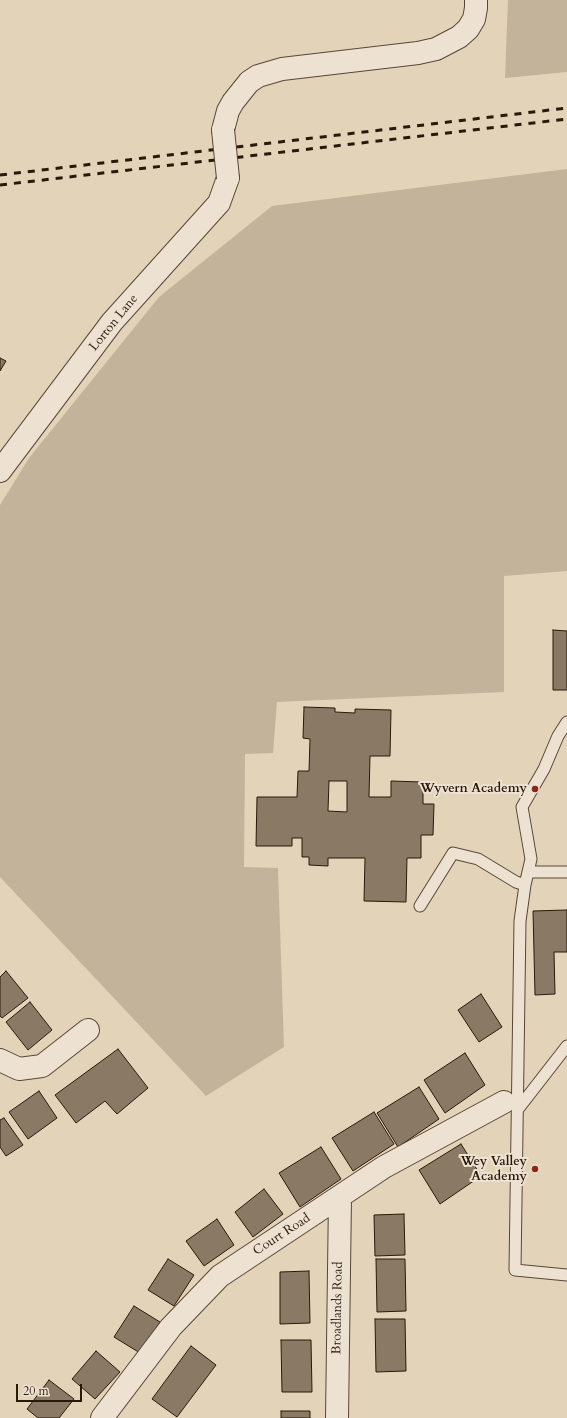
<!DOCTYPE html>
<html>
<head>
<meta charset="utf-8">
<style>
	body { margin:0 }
	#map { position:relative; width:567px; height:1418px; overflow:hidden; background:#e3d3b9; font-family:Cardo,serif }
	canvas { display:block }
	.scale { position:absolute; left:16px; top:1384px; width:66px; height:18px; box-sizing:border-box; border:2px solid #2a180a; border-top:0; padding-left:5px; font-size:12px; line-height:14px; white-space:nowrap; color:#2a180a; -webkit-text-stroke:3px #ede2d2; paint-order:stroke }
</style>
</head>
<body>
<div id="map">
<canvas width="567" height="1418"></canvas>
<div class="scale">20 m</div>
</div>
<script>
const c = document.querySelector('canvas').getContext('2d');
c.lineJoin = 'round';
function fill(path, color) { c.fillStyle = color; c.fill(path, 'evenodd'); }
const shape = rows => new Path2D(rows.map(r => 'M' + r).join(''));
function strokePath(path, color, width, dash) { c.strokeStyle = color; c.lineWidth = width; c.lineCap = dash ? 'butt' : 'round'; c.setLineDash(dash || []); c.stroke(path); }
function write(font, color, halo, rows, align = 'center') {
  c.font = font + ' Cardo,serif'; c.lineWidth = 4; c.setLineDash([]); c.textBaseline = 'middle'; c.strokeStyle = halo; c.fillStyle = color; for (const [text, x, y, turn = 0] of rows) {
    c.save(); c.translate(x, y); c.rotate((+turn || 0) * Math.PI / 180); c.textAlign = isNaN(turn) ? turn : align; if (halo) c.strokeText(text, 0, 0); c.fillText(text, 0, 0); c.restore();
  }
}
const green = shape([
	[508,0,567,0,567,72,505,78],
	[567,169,567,571,504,576,504,692,277,702,273,753,245,754,244,867,278,868,284,1047,206,1096,0,877,0,505,29,458,159,297,272,206]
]);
const building = shape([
	[0,358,6,361,0,371,0,358],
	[553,630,567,631,567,690,553,690,553,630],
	[304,707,335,708,335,712,355,713,355,709,391,710,390,756,370,756,369,797,391,797,391,781,423,782,423,804,434,804,433,835,421,835,421,858,407,858,406,902,364,901,365,858,328,858,328,866,309,865,309,857,302,857,302,838,292,838,292,846,256,846,257,797,297,797,298,771,309,771,310,739,303,738,304,707],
	[329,781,347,781,347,812,328,811,329,781],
	[567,910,567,952,554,952,555,994,535,995,533,911,567,910],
	[6,971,28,998,2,1018,0,1016,0,977,6,971],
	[481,994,502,1027,479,1042,458,1010,481,994],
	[30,1002,52,1030,28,1050,6,1022,30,1002],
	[118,1049,148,1088,117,1114,105,1101,76,1123,55,1095,118,1049],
	[465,1053,485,1085,445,1113,424,1080,465,1053],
	[419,1087,439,1119,398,1147,377,1113,419,1087],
	[39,1091,57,1118,28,1139,9,1112,39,1091],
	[374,1112,394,1144,353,1171,332,1138,374,1112],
	[4,1118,23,1145,6,1156,0,1147,0,1120,4,1118],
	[461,1144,481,1176,440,1204,419,1170,461,1144],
	[321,1147,341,1179,300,1207,279,1173,321,1147],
	[264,1189,283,1214,253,1237,235,1212,264,1189],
	[404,1214,405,1255,375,1256,374,1215,404,1214],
	[217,1219,234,1245,204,1266,186,1241,217,1219],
	[168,1259,194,1275,174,1306,148,1290,168,1259],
	[376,1259,405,1259,406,1311,377,1312,376,1259],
	[309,1271,310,1323,280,1324,280,1272,309,1271],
	[134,1306,160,1322,140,1353,114,1337,134,1306],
	[375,1319,405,1319,406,1371,376,1372,375,1319],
	[281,1340,311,1340,312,1392,282,1392,281,1340],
	[191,1346,216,1365,177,1417,152,1399,191,1346],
	[96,1351,120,1372,95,1399,72,1379,96,1351],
	[49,1380,74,1399,59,1418,38,1418,27,1409,49,1380],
	[281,1411,310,1411,310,1418,281,1418,281,1411]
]);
const lane = shape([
	[528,872,567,872],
	[525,885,531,859,522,807,544,769,558,736,567,722],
	[420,906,453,853,478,859,516,882,525,885,520,921,515,1270,567,1275],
	[518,1109,567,1046]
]);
const street = shape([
	[223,130,228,111,233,102,249,82,258,76,282,69,418,53,436,49,459,37,468,29,474,19,476,8,476,0],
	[0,471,112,322,219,203,228,178],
	[0,1060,19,1069,42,1066,88,1030],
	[102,1418,171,1327,220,1276,384,1167,504,1102],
	[337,1418,340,1197]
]);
const rail = shape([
	[0,175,567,108],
	[0,185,567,119]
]);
const streetBridge = shape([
	[223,130,228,178]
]);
const markers = [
	[535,789,4,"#8f2418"],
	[535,1169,4,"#8f2418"]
];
const streetNames = [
	["Lorton Lane",114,323,-51],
	["Court Road",282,1235,-33],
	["Broadlands Road",338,1308,-89]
];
const poiNames = [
	["Wyvern Academy",527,789],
	["Wey Valley",527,1162],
	["Academy",527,1177]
];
fill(green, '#c4b39b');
fill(building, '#8a7965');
strokePath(building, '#2a180a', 1);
strokePath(lane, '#584736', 13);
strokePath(street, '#584736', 24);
strokePath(lane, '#ede2d2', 11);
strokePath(street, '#ede2d2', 22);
strokePath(rail, '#2a180a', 3, [7, 7]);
strokePath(streetBridge, '#584736', 24, []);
strokePath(streetBridge, '#ede2d2', 22);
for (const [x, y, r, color] of markers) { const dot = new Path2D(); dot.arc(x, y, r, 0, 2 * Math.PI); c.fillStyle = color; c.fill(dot); strokePath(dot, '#ede2d2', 1.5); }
write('13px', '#2a180a', '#ede2d2', streetNames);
write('bold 13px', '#2a180a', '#ede2d2', poiNames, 'right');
</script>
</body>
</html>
